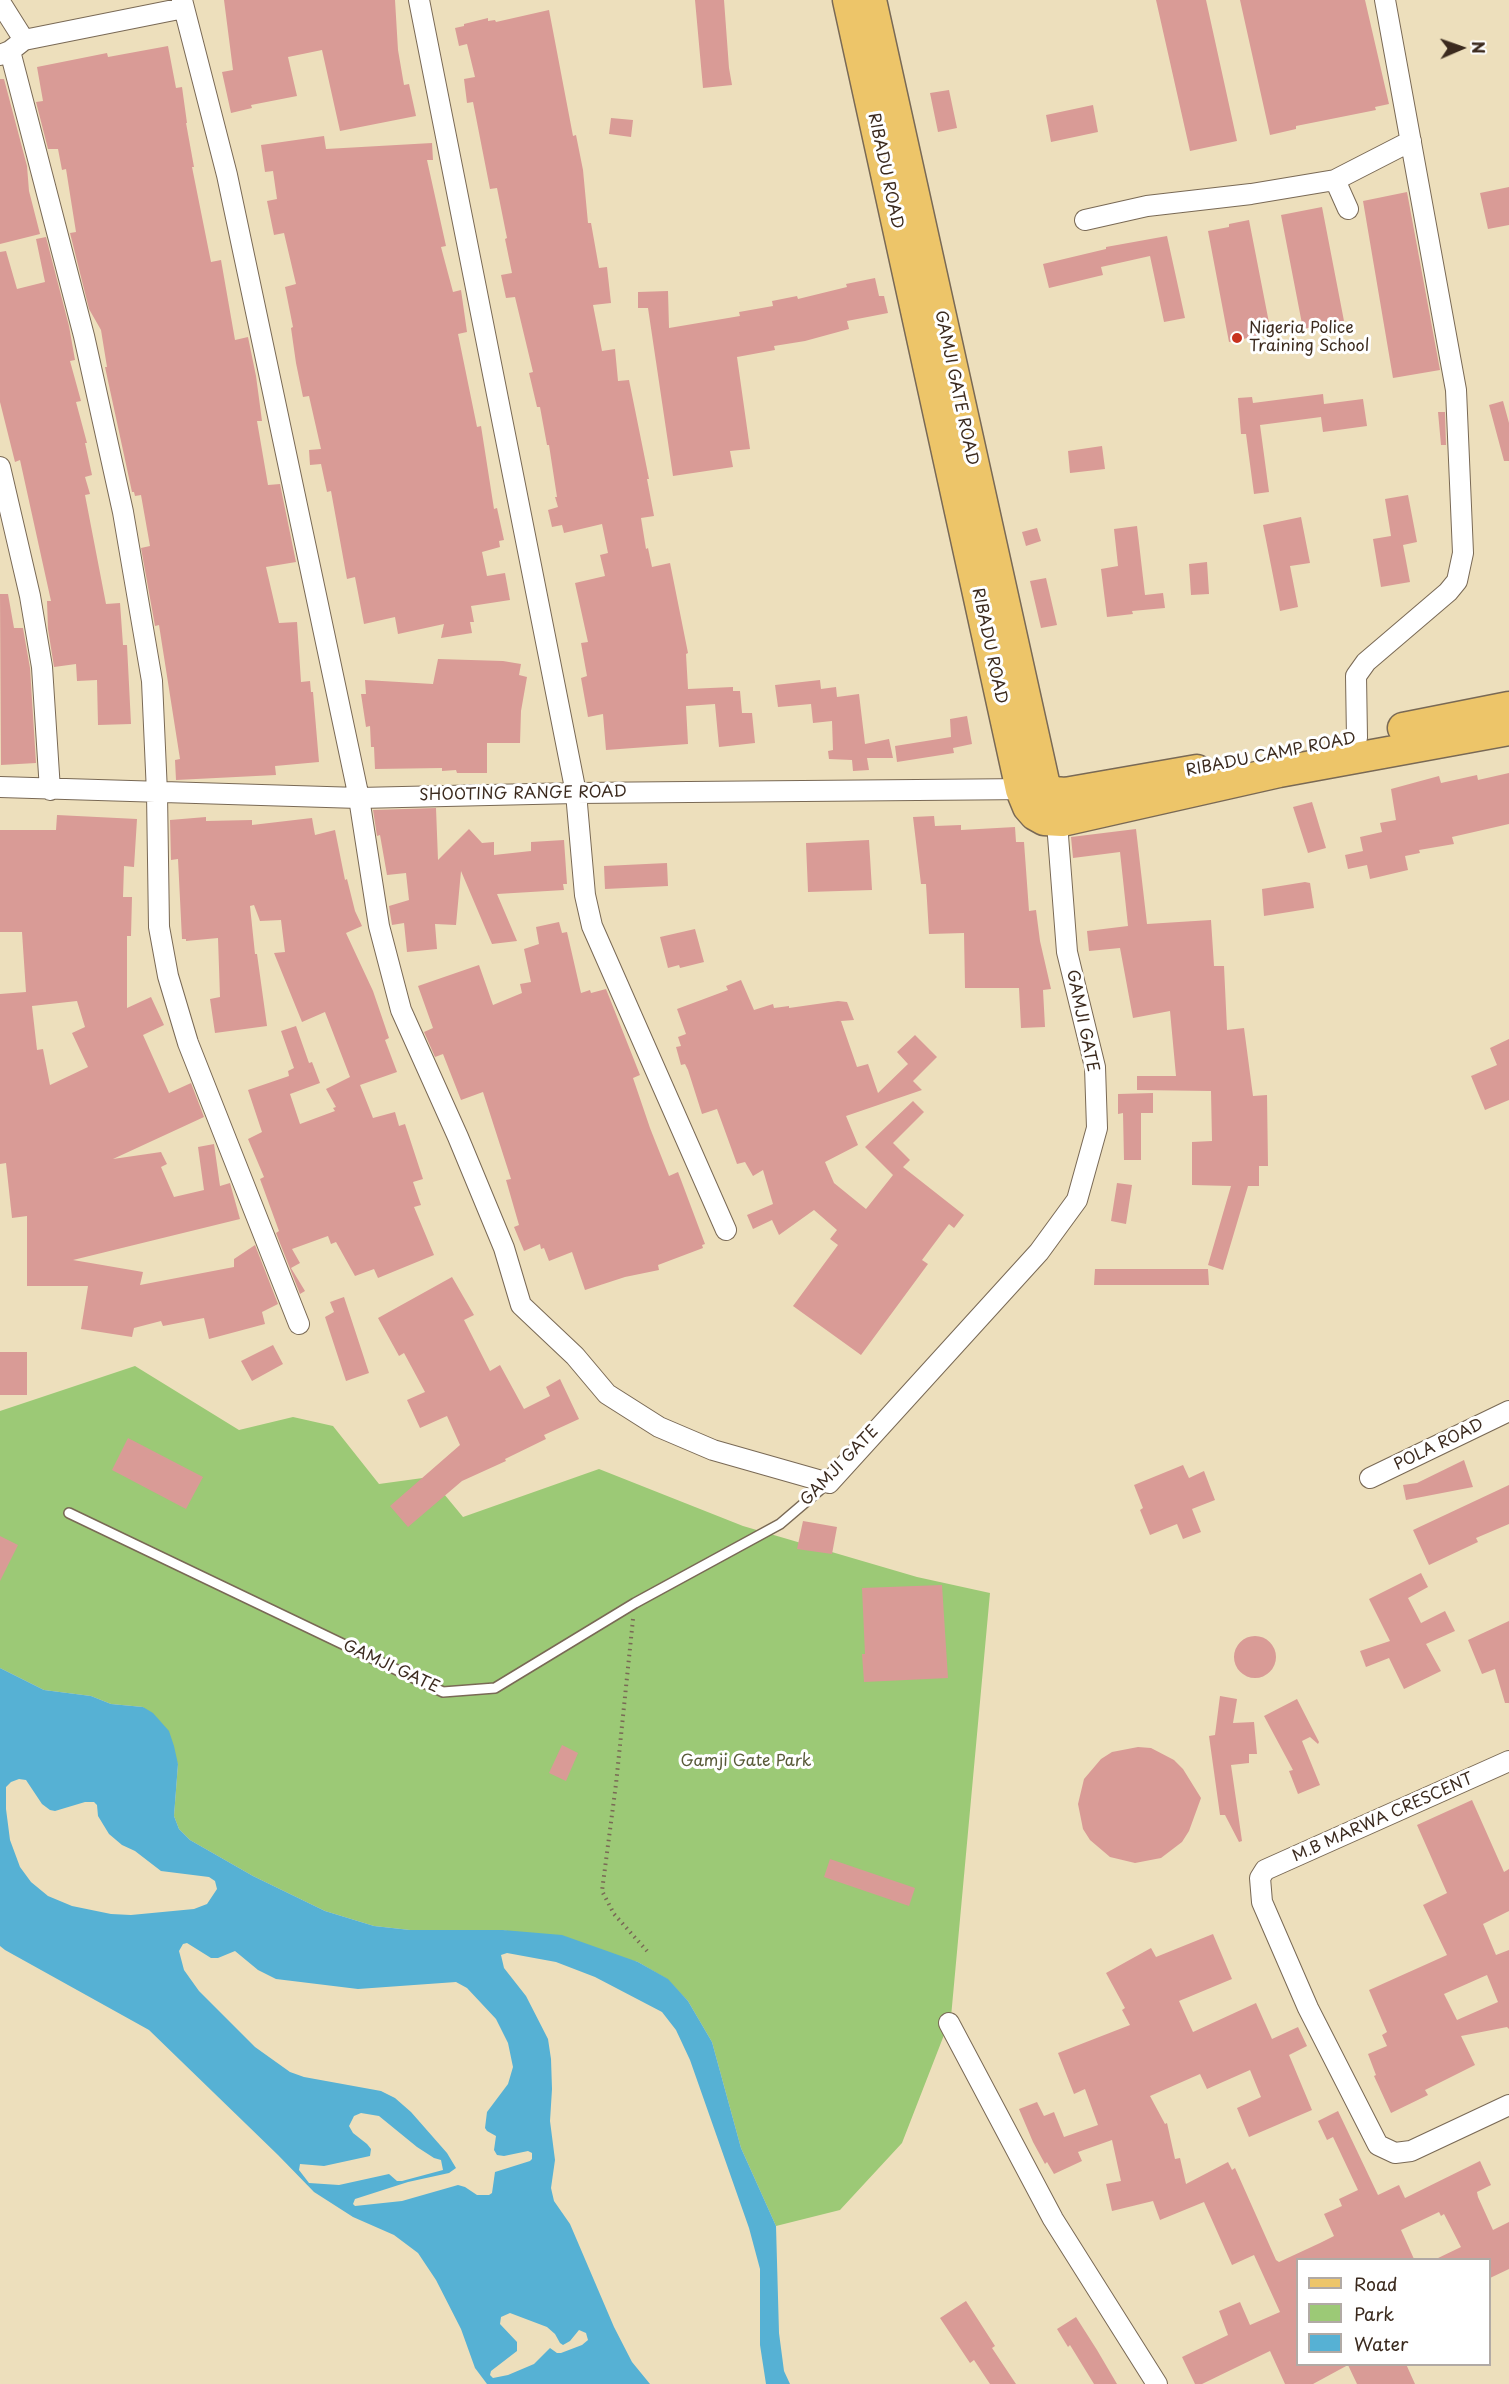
<!DOCTYPE html>
<html>
<head>
<meta charset="utf-8">
<style>
	body { margin:0 }
	#map { position:relative; width:1509px; height:2384px; overflow:hidden; background:#eddfbc; font-family:"Playpen Sans",sans-serif }
	canvas { display:block }
	.legend { position:absolute; left:1296px; top:2258px; width:195px; height:108px; box-sizing:border-box; background:#fff; border:2px solid #b1aaa5; margin:0; padding:8px 10px; list-style:none; font-size:18px; color:#3b2a1e }
	.legend li { display:flex; align-items:center; gap:12px; height:30px }
	.legend b { width:30px; border:2px solid #b1aaa5 }
	.north { position:absolute; left:1431px; top:18px; width:60px; height:60px; -webkit-text-stroke:4px #fff; paint-order:stroke; rotate:88deg; font-size:16px; font-weight:700; line-height:24px; text-align:center; color:#3b2a1e }
	.north::after { content:''; display:block; margin:auto; width:21px; height:27px; background:#3b2a1e; clip-path:polygon(50% 0,100% 100%,50% 72%,0 100%) }
</style>
</head>
<body>
<div id="map">
<canvas width="1509" height="2384"></canvas>
<ul class="legend">
<li><b style="height:8px;background:#edc569"></b>Road</li>
<li><b style="height:16px;background:#9cc976"></b>Park</li>
<li><b style="height:16px;background:#56b1d4"></b>Water</li>
</ul>
<div class="north">N</div>
</div>
<script>
const c = document.querySelector('canvas').getContext('2d');
c.lineJoin = 'round';
function fill(path, color) { c.fillStyle = color; c.fill(path, 'evenodd'); }
const shape = rows => new Path2D(rows.map(r => 'M' + r).join(''));
function strokePath(path, color, width, dash) { c.strokeStyle = color; c.lineWidth = width; c.lineCap = dash ? 'butt' : 'round'; c.setLineDash(dash || []); c.stroke(path); }
function write(font, color, halo, rows, align = 'center') {
  c.font = font + ' "Playpen Sans",sans-serif'; c.lineWidth = 6; c.setLineDash([]); c.textBaseline = 'middle'; c.strokeStyle = halo; c.fillStyle = color; for (const [text, x, y, turn = 0] of rows) {
    c.save(); c.translate(x, y); c.rotate((+turn || 0) * Math.PI / 180); c.textAlign = isNaN(turn) ? turn : align; if (halo) c.strokeText(text, 0, 0); c.fillText(text, 0, 0); c.restore();
  }
}
const green = shape([
	[135,1366,239,1430,293,1417,333,1426,379,1484,430,1477,463,1517,599,1469,743,1526,917,1577,990,1593,951,2017,902,2143,840,2210,776,2226,741,2148,712,2042,688,2001,667,1979,638,1962,503,1930,410,1930,374,1926,325,1911,253,1876,190,1840,179,1829,174,1816,178,1764,143,1707,111,1704,91,1696,44,1690,0,1668,0,1411]
]);
const water = shape([
	[0,1668,44,1690,91,1696,111,1704,143,1707,153,1713,169,1731,174,1746,178,1764,174,1816,179,1829,190,1840,253,1876,325,1911,374,1926,410,1930,503,1930,562,1935,638,1962,668,1979,688,2001,712,2042,741,2148,776,2226,779,2333,784,2371,790,2384,766,2384,760,2345,760,2269,749,2228,690,2060,676,2030,662,2012,595,1977,556,1962,507,1953,501,1955,504,1968,526,1996,548,2039,551,2059,552,2089,550,2121,555,2160,551,2188,554,2201,570,2224,614,2327,632,2362,650,2384,487,2384,475,2368,461,2329,436,2280,418,2253,394,2235,353,2217,314,2192,278,2155,149,2030,5,1950,0,1946],
	[19,1779,26,1780,42,1804,50,1810,55,1811,85,1802,94,1802,97,1805,98,1816,109,1834,122,1845,135,1851,161,1871,209,1877,215,1881,217,1889,207,1904,194,1909,131,1915,111,1914,72,1906,48,1896,31,1882,20,1867,10,1840,6,1809,6,1787,11,1782],
	[187,1943,211,1958,218,1958,235,1951,258,1970,276,1979,358,1989,456,1982,467,1988,496,2019,508,2043,513,2067,508,2084,487,2112,485,2128,487,2131,496,2136,494,2150,497,2155,504,2156,528,2151,532,2153,532,2159,530,2161,495,2172,492,2193,489,2195,477,2195,465,2187,458,2185,402,2201,355,2206,353,2204,355,2199,408,2182,449,2173,456,2168,447,2153,411,2112,395,2098,381,2091,304,2077,290,2072,255,2047,199,1991,184,1970,179,1951,183,1944],
	[361,2113,379,2116,417,2147,434,2158,441,2160,443,2170,402,2181,397,2181,389,2174,339,2185,309,2183,299,2170,300,2164,324,2166,370,2156,371,2149,367,2144,353,2133,349,2126,354,2116],
	[510,2313,547,2327,555,2334,560,2343,563,2345,570,2341,579,2330,586,2333,588,2340,582,2345,561,2353,557,2353,550,2348,534,2364,508,2375,493,2378,490,2375,491,2371,517,2351,517,2342,500,2324,501,2317]
]);
const building = shape([
	[224,0,395,0,398,50,404,85,409,84,416,116,340,131,322,50,288,57,297,96,251,105,252,108,231,113,222,72,233,70],
	[695,0,724,0,729,68,732,85,703,88],
	[1156,0,1206,0,1237,141,1190,151],
	[1240,0,1365,0,1389,104,1375,107,1376,110,1296,126,1296,129,1270,135],
	[549,10,573,136,576,135,583,170,588,223,591,223,599,268,607,267,611,303,593,305,602,351,615,349,618,381,629,380,649,479,647,479,654,516,641,518,646,549,648,548,652,567,670,563,688,653,686,654,688,689,733,687,733,691,740,691,742,713,752,713,755,743,719,747,715,704,686,706,688,744,606,750,603,714,588,717,581,678,587,676,581,643,588,642,575,583,605,576,600,555,608,553,602,524,564,533,562,525,552,527,548,510,558,507,555,497,557,497,549,445,547,445,540,407,537,407,529,373,533,372,515,297,506,298,501,275,512,273,505,239,507,238,497,188,490,189,473,102,467,103,464,79,475,77,467,44,459,46,455,28,464,26,464,24,488,18,488,21,495,20,496,22],
	[168,46,176,88,182,87,187,123,186,123,194,167,192,167,211,262,221,260,235,340,248,337,256,376,262,421,257,421,268,485,280,484,296,562,266,567,279,623,297,622,301,682,310,681,311,692,313,692,319,762,275,766,276,775,176,780,175,760,180,759,159,625,155,626,141,548,150,546,141,495,135,496,134,492,132,492,105,367,107,367,101,330,89,309,70,233,76,232,66,169,62,170,58,149,48,149,36,102,43,101,37,67,107,53,108,57],
	[0,79,4,79,27,166,29,191,40,234,0,244],
	[949,90,957,128,938,132,930,93],
	[1093,105,1098,132,1051,142,1046,115],
	[611,118,633,120,631,137,609,134],
	[324,136,326,149,432,143,433,160,427,160,446,246,441,247,453,292,461,290,467,332,458,334,477,427,481,426,494,509,497,508,504,540,499,541,500,547,482,552,487,576,505,573,510,600,471,606,474,622,470,622,472,633,441,638,444,624,398,634,395,617,364,624,355,577,347,579,331,491,327,492,321,464,310,465,309,450,321,449,309,396,303,397,296,363,291,328,293,327,285,287,296,284,284,233,274,235,267,201,277,199,273,171,265,172,261,145],
	[1509,187,1509,225,1488,229,1480,193],
	[1407,192,1440,370,1393,378,1363,201],
	[1322,207,1344,321,1303,329,1281,215],
	[1249,220,1271,333,1229,342,1208,231,1229,227,1229,224],
	[1167,236,1185,318,1164,322,1150,256,1101,267,1103,275,1049,288,1043,264,1106,249,1106,247],
	[46,237,69,326,75,360,70,361,81,401,76,402,87,443,85,443,92,475,85,477,90,494,85,495,106,604,120,603,123,645,127,645,131,724,98,725,97,680,77,681,76,664,54,667,48,629,47,601,51,601,20,460,15,462,0,402,0,252,6,251,17,289,45,282,36,239],
	[875,278,879,296,884,296,888,313,847,321,849,329,805,341,774,346,775,350,737,357,750,449,730,451,733,467,673,476,648,308,638,308,638,292,668,291,669,328,740,316,739,312,773,306,772,301,797,296,798,299,847,287,846,284],
	[1323,394,1324,404,1363,399,1367,426,1323,432,1321,417,1260,425,1269,492,1254,494,1246,434,1241,434,1238,398,1252,397,1253,403],
	[1503,401,1509,423,1509,461,1504,461,1489,405],
	[1438,412,1445,412,1446,445,1441,445],
	[1102,446,1105,469,1070,473,1068,451],
	[1408,495,1417,542,1403,545,1410,582,1381,587,1373,539,1391,536,1385,499],
	[1301,517,1310,563,1290,566,1298,607,1280,611,1263,525],
	[1137,526,1145,595,1163,593,1165,608,1132,611,1133,614,1107,617,1101,569,1118,566,1114,529],
	[1037,528,1041,541,1026,546,1022,532],
	[1207,562,1209,594,1191,595,1189,564],
	[1046,578,1057,625,1041,628,1030,581],
	[0,594,8,594,14,628,23,628,30,668,36,763,1,765],
	[438,659,503,661,521,664,519,675,527,677,521,711,520,743,487,743,487,773,457,773,456,770,442,771,442,768,375,769,374,747,371,747,370,726,366,727,361,694,366,694,365,680,433,684],
	[820,680,821,689,836,687,837,697,859,694,865,744,889,739,893,758,867,758,869,770,853,771,852,760,829,759,828,751,833,750,832,721,813,723,811,704,778,707,775,685],
	[967,716,972,744,953,748,954,753,897,762,895,746,951,737,950,719],
	[1509,773,1509,824,1452,837,1454,844,1419,850,1420,853,1405,856,1408,870,1370,879,1367,865,1348,869,1345,855,1363,851,1360,837,1382,832,1380,823,1396,820,1391,789,1439,776,1441,783,1477,775,1478,780],
	[1312,802,1326,848,1308,853,1293,807],
	[436,808,438,860,469,829,482,843,494,842,494,855,531,851,531,842,564,840,567,884,563,884,564,890,497,894,517,941,492,944,461,871,456,925,435,924,437,949,407,952,404,923,392,925,389,906,409,900,406,873,387,875,380,835,377,836,373,810],
	[57,815,137,819,134,867,124,866,123,897,132,897,131,936,127,936,127,1008,151,997,164,1025,143,1035,169,1093,191,1083,204,1117,113,1159,161,1152,167,1164,161,1167,174,1197,204,1190,198,1147,214,1144,220,1186,230,1183,240,1219,73,1260,143,1272,140,1285,234,1267,234,1259,255,1245,278,1304,262,1312,265,1324,209,1339,204,1318,163,1326,161,1321,134,1328,132,1337,81,1329,88,1286,27,1286,27,1216,12,1218,6,1163,0,1164,0,994,26,992,22,932,0,932,0,830,56,830],
	[77,1001,85,1027,72,1033,88,1067,50,1085,43,1049,37,1050,32,1006],
	[934,816,935,826,961,825,961,830,1015,827,1016,842,1024,842,1029,911,1036,910,1040,941,1051,989,1043,990,1045,1027,1021,1028,1019,988,965,988,964,933,929,934,926,884,921,884,913,817],
	[206,817,206,821,252,820,252,825,312,818,315,835,335,830,345,880,347,879,355,911,362,926,346,933,373,991,389,1038,385,1040,397,1072,360,1085,373,1118,395,1112,399,1126,405,1124,423,1179,413,1182,421,1205,414,1207,434,1255,378,1278,374,1269,355,1276,336,1242,331,1244,328,1236,292,1249,300,1263,291,1268,305,1291,300,1294,276,1233,279,1231,260,1179,264,1177,248,1139,262,1132,248,1090,289,1076,288,1071,294,1068,281,1031,296,1026,309,1063,312,1062,320,1083,290,1094,300,1124,335,1111,333,1108,336,1107,326,1089,350,1077,325,1012,302,1022,274,953,285,952,281,920,260,921,254,905,250,906,255,954,257,954,267,1026,215,1033,210,999,220,997,218,938,186,941,186,939,182,939,178,859,171,860,170,820],
	[1136,829,1147,924,1211,920,1214,966,1224,966,1227,1030,1244,1028,1253,1096,1267,1095,1268,1166,1259,1166,1259,1186,1248,1186,1223,1270,1208,1265,1231,1186,1192,1185,1192,1142,1212,1141,1211,1091,1137,1090,1137,1076,1176,1076,1170,1011,1133,1018,1120,948,1089,951,1087,931,1128,926,1120,852,1073,858,1071,837],
	[869,840,872,890,808,892,806,843],
	[667,863,668,886,605,889,604,866],
	[1305,882,1310,883,1314,908,1264,916,1262,889],
	[559,922,562,933,567,932,581,993,590,990,591,993,606,989,640,1075,633,1078,650,1128,669,1176,678,1172,705,1244,702,1245,703,1248,658,1265,659,1270,625,1277,585,1290,572,1252,549,1261,544,1248,541,1249,540,1244,524,1251,514,1227,519,1225,506,1180,511,1179,483,1092,461,1100,443,1054,435,1057,424,1032,433,1028,418,986,479,965,493,1005,522,993,520,984,531,982,524,949,539,944,536,927],
	[695,929,704,962,680,968,679,965,668,968,660,937],
	[741,980,754,1010,773,1004,774,1008,789,1006,789,1008,838,1001,847,1002,854,1020,841,1021,857,1067,868,1064,878,1093,908,1064,897,1052,915,1035,937,1057,913,1081,922,1090,846,1116,858,1145,825,1162,834,1183,866,1209,893,1175,865,1147,913,1101,924,1112,893,1143,910,1160,903,1167,964,1215,954,1228,949,1224,922,1260,928,1264,861,1355,793,1306,838,1245,830,1239,837,1230,814,1210,779,1235,772,1220,753,1229,747,1215,773,1204,763,1170,753,1176,745,1162,737,1164,717,1109,702,1114,688,1070,685,1064,681,1065,676,1047,681,1046,678,1037,686,1034,677,1009,728,990,726,986],
	[1509,1039,1509,1100,1485,1110,1471,1076,1497,1065,1490,1048],
	[1153,1093,1153,1113,1141,1113,1141,1160,1124,1160,1123,1113,1118,1114,1118,1094],
	[1117,1183,1132,1185,1126,1224,1111,1221],
	[1095,1269,1208,1269,1209,1285,1094,1285],
	[452,1277,474,1315,464,1320,490,1371,500,1365,524,1409,550,1396,546,1387,560,1379,579,1419,544,1435,546,1439,505,1459,506,1461,462,1481,408,1527,390,1506,460,1445,447,1416,420,1428,407,1400,425,1392,404,1353,399,1356,378,1318],
	[344,1297,369,1373,346,1381,325,1317,334,1312,330,1302],
	[273,1345,283,1364,252,1381,241,1361],
	[0,1352,27,1352,27,1395,0,1395],
	[128,1438,203,1477,186,1509,112,1470],
	[1464,1460,1473,1487,1406,1500,1403,1485,1417,1483],
	[1183,1465,1189,1478,1204,1471,1215,1500,1192,1509,1201,1532,1183,1539,1177,1524,1150,1535,1140,1510,1143,1508,1134,1485],
	[1509,1485,1509,1524,1476,1538,1478,1542,1429,1565,1413,1530],
	[803,1521,837,1527,832,1554,797,1549],
	[0,1536,18,1545,0,1581],
	[1421,1573,1428,1587,1408,1598,1421,1623,1445,1611,1455,1631,1426,1644,1441,1671,1404,1689,1389,1658,1366,1667,1360,1651,1390,1641,1369,1599],
	[942,1585,948,1678,864,1682,862,1654,865,1654,862,1588],
	[1509,1621,1509,1703,1505,1703,1495,1669,1482,1674,1468,1640],
	'1234 1657a21 21 0 1 1 42 0a21 21 0 1 1-42 0Z',
	[1220,1696,1237,1699,1233,1723,1254,1722,1257,1754,1249,1754,1249,1763,1231,1765,1242,1841,1239,1842,1225,1815,1220,1815,1209,1736,1215,1735],
	[1297,1699,1319,1742,1318,1744,1310,1737,1302,1741,1320,1785,1298,1794,1289,1771,1293,1770,1264,1716],
	[562,1745,578,1753,566,1781,549,1773],
	[1138,1747,1151,1748,1174,1760,1183,1769,1201,1798,1189,1831,1182,1842,1161,1858,1135,1863,1110,1857,1090,1840,1083,1829,1078,1804,1084,1779,1101,1759,1112,1752],
	[1472,1800,1504,1872,1509,1869,1509,1911,1483,1924,1496,1955,1509,1950,1509,2029,1507,2027,1461,2036,1475,2065,1425,2090,1428,2095,1391,2113,1374,2076,1376,2075,1368,2054,1387,2046,1382,2035,1387,2032,1369,1990,1447,1955,1423,1905,1447,1893,1417,1825],
	[1487,1975,1498,2002,1457,2020,1444,1994],
	[830,1859,915,1888,909,1906,824,1877],
	[1213,1934,1232,1979,1179,2001,1193,2032,1256,2003,1272,2039,1298,2027,1307,2046,1289,2055,1312,2110,1249,2137,1237,2108,1261,2097,1250,2070,1207,2089,1200,2074,1150,2096,1165,2124,1167,2123,1175,2159,1180,2158,1186,2184,1228,2162,1232,2170,1235,2168,1276,2260,1279,2262,1320,2243,1334,2236,1324,2214,1342,2206,1339,2199,1358,2190,1333,2137,1327,2140,1318,2121,1338,2111,1378,2195,1399,2185,1405,2198,1480,2161,1491,2185,1477,2192,1478,2197,1493,2230,1509,2222,1509,2269,1490,2278,1490,2259,1436,2259,1461,2247,1444,2214,1441,2216,1439,2212,1401,2230,1414,2259,1298,2259,1298,2364,1406,2364,1415,2384,1357,2384,1348,2365,1313,2384,1285,2384,1270,2351,1202,2384,1195,2384,1182,2357,1228,2335,1219,2311,1240,2302,1250,2325,1280,2312,1254,2255,1232,2265,1204,2202,1160,2220,1153,2201,1112,2211,1106,2184,1121,2181,1112,2140,1078,2152,1082,2161,1054,2174,1047,2162,1045,2164,1033,2142,1019,2109,1037,2102,1044,2116,1054,2112,1064,2137,1098,2125,1085,2089,1074,2094,1058,2053,1130,2025,1122,2010,1125,2008,1106,1973,1151,1948,1156,1957],
	[966,2301,995,2346,992,2348,1016,2384,990,2384,974,2360,970,2363,940,2318],
	[1076,2317,1097,2350,1117,2384,1094,2384,1070,2345,1068,2347,1057,2329]
]);
const path = shape([
	[633,1619,616,1784,602,1891,614,1914,647,1951]
]);
const lane = shape([
	[69,1513,443,1692,495,1688,635,1603,780,1524,828,1483]
]);
const street = shape([
	[182,0,227,175,359,798,379,926,401,1010,458,1137,504,1248,521,1305,575,1356,607,1394,659,1427,713,1450,829,1483,1039,1252,1077,1200,1097,1128,1095,1067,1067,952,1056,810],
	[419,0,576,793,585,895,592,926,726,1230],
	[0,2,24,40],
	[10,51,84,336,123,512,152,681,157,793,159,927,168,976,188,1043,299,1324],
	[0,55,10,51,24,40,184,8],
	[1335,180,1348,209],
	[1085,220,1147,206,1251,194,1335,180,1411,141],
	[0,467,30,596,42,667,50,790],
	[1357,738,1356,676,1366,662,1448,592,1457,581,1463,553,1456,390,1385,0],
	[0,787,359,798,576,793,1030,789],
	[1370,1478,1509,1411],
	[1509,1761,1265,1870,1260,1878,1262,1902,1308,2008,1378,2145,1395,2153,1411,2151,1509,2105],
	[949,2023,1053,2219,1157,2384]
]);
const primary = shape([
	[848,0,1021,790,1028,807,1035,815,1044,820,1062,821,1279,772,1509,730],
	[871,0,1045,786,1054,792,1065,793,1197,770],
	[1403,728,1509,707]
]);
const markers = [
	[1237,338,6,"#c8321e"]
];
const streetNames = [
	["RIBADU ROAD",885,171,78],
	["GAMJI GATE ROAD",956,388,78],
	["RIBADU ROAD",989,646,78],
	["RIBADU CAMP ROAD",1271,755,-11],
	["SHOOTING RANGE ROAD",523,794,-1],
	["GAMJI GATE",1082,1021,78],
	["POLA ROAD",1439,1445,-26],
	["GAMJI GATE",840,1466,-46],
	["GAMJI GATE",391,1667,25],
	["M.B MARWA CRESCENT",1383,1818,-24]
];
const poiNames = [
	["Nigeria Police",1249,329],
	["Training School",1249,347]
];
const parkNames = [
	["Gamji Gate Park",746,1762]
];
fill(green, '#9cc976');
fill(water, '#56b1d4');
fill(building, '#d99b96');
strokePath(lane, '#796955', 12);
strokePath(street, '#796955', 22);
strokePath(primary, '#796955', 33);
strokePath(path, '#796955', 4, [1.5, 4.5]);
strokePath(lane, '#fff', 9);
strokePath(street, '#fff', 20);
strokePath(primary, '#edc569', 30);
for (const [x, y, r, color] of markers) { const dot = new Path2D(); dot.arc(x, y, r, 0, 2 * Math.PI); c.fillStyle = color; c.fill(dot); strokePath(dot, '#fff', 2); }
write('16px', '#3b2a1e', '#fff', streetNames);
write('16px', '#3b2a1e', '#fff', poiNames, 'left');
write('16px', '#585a38', '#fff', parkNames);
</script>
</body>
</html>
